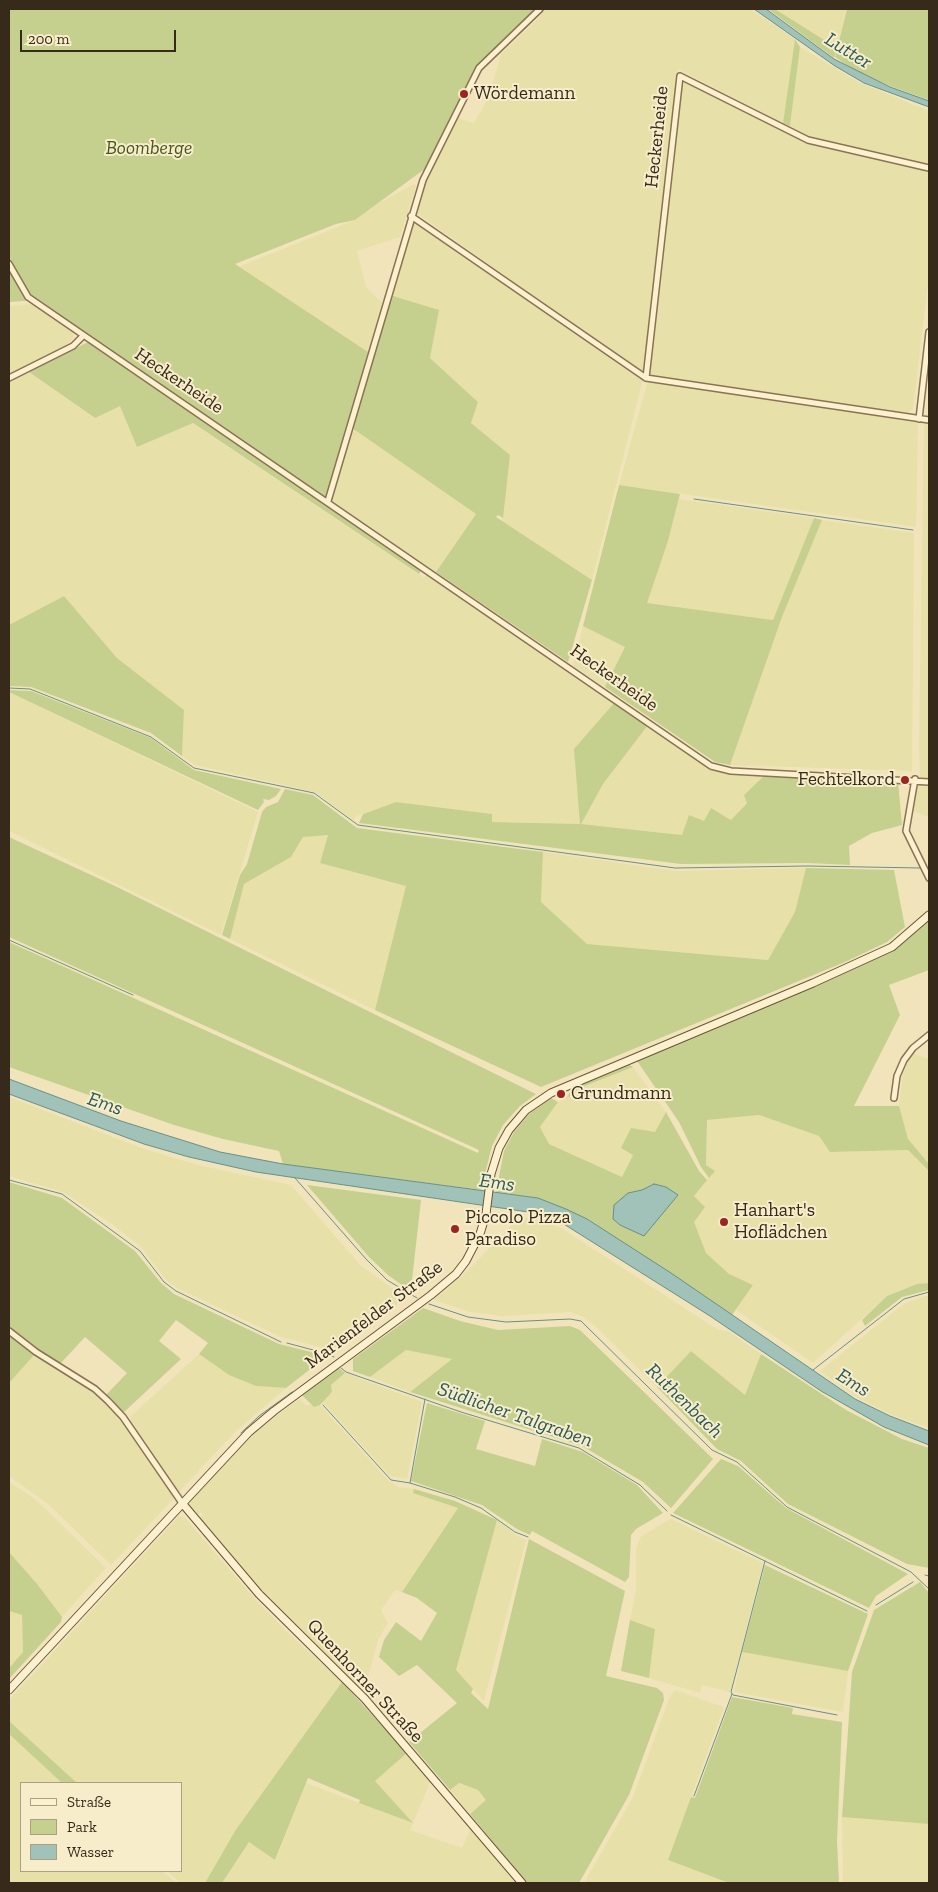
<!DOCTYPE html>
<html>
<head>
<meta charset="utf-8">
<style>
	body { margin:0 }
	#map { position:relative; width:938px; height:1892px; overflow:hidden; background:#f1e4bb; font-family:"Zilla Slab",serif }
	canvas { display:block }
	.frame { position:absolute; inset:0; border:10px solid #372a1a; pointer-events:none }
	.legend { position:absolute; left:20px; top:1782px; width:162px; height:90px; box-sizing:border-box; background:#f8edcb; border:1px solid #ab9f84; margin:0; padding:6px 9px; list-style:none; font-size:15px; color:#372a1a }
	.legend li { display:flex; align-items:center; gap:10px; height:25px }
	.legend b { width:25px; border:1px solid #ab9f84 }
	.scale { position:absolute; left:20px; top:30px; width:156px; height:22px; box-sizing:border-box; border:2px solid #372a1a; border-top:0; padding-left:6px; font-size:15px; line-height:18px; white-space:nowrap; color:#372a1a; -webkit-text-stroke:4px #f8edcb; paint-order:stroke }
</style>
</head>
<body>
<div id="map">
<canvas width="938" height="1892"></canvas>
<div class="frame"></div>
<ul class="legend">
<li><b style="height:6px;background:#fcf1cf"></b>Straße</li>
<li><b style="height:14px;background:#c5d08f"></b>Park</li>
<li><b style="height:14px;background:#a0c2b9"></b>Wasser</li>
</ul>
<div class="scale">200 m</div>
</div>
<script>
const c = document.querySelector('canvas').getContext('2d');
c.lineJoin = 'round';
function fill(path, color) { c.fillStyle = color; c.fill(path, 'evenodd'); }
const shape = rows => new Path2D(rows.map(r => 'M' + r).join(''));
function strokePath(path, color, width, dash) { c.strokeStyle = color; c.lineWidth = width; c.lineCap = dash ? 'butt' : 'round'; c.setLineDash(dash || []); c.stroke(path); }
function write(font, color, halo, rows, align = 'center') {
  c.font = font + ' "Zilla Slab",serif'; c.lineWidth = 4; c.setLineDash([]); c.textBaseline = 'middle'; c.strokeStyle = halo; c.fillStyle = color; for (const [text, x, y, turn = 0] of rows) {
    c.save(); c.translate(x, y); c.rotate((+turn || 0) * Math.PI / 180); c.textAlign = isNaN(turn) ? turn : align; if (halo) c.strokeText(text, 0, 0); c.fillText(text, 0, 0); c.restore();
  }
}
const farmland = shape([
	[544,9,750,9,795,39,783,123,678,69,644,369,641,371,415,212,429,173,458,118,474,123,489,97,501,54,539,18],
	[775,9,846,9,837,48],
	[800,47,858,82,929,111,929,164,808,136,790,126],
	[687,81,809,144,929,172,929,275,913,409,908,413,650,375,683,84],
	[414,184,416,186,400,237,357,251,366,287,382,303,368,352,238,267,355,220,379,203],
	[414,221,643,379,592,580,502,521,510,455,471,423,478,402,430,358,439,310,390,295,411,223],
	[33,304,73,330,73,338,66,345,9,374,9,306],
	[29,372,94,418,120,405,137,446,192,423,424,578,427,573,615,702,581,822,603,784,648,725,711,768,723,772,765,775,744,795,747,802,731,820,711,808,704,821,683,835,581,824,492,822,492,814,396,802,356,816,353,820,315,792,195,765,182,756,184,710,117,658,64,596,9,625,9,382],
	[651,381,916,422,918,424,916,527,619,485,647,384],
	[924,424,929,425,929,779,920,777,919,744],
	[352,428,476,514,436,572,331,500],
	[679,499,814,518,773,620,646,603,668,541],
	[822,520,914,533,912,771,730,765,782,617],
	[583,626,625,647,605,687,573,666],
	[9,692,258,812,221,935,9,831],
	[920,783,929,785,929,817,910,810],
	[328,834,320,863,406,886,375,1010,230,939,244,884,291,857,303,837],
	[543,852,677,871,806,868,795,912,768,960,587,944,541,902],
	[912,1053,929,1059,929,1164,908,1139,899,1106,903,1074],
	[633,1067,666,1112,655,1132,633,1154,622,1177,549,1144,540,1127,558,1102,585,1086],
	[9,1097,144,1149,198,1165,291,1185,360,1265,406,1298,336,1351,281,1337,177,1288,166,1280,140,1246,112,1224,63,1192,9,1176],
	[759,1115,819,1136,830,1152,908,1150,929,1171,929,1283,917,1284,887,1296,813,1363,736,1310,753,1285,729,1275,706,1253,693,1222,704,1207,694,1196,714,1171,706,1165,707,1120],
	[519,1218,534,1218,561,1228,712,1326,719,1330,728,1331,761,1354,745,1395,691,1351,657,1387,595,1326,583,1317,570,1312,502,1316,470,1312,434,1300,464,1274],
	[925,1296,929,1296,929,1428,892,1415,856,1397,820,1371,897,1309,906,1303],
	[406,1350,452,1359,410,1392,370,1377],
	[35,1354,94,1391,107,1402,121,1419,174,1498,111,1565,48,1504,9,1476,9,1383],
	[199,1354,229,1375,256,1386,286,1388,235,1432,178,1493,130,1423,131,1416],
	[345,1373,422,1402,407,1479,390,1476,323,1402,332,1392,331,1385],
	[299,1399,306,1405,320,1405,389,1481,398,1487,414,1489,414,1493,458,1508,402,1592,395,1590,381,1610,388,1623,378,1640,365,1688,362,1690,262,1594,199,1518,203,1514,201,1512,197,1515,190,1505,190,1501,252,1435],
	[9,1482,35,1499,106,1568,62,1617,38,1585,9,1552],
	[179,1516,185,1518,255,1599,287,1632,342,1682,235,1831,205,1883,181,1883,167,1871,181,1871,181,1783,77,1783,9,1721,9,1700],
	[671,1519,763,1563,730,1692,702,1685,700,1693,649,1678,655,1629,630,1620,636,1589,636,1550,641,1536],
	[497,1520,516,1535,526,1540,484,1701,455,1670],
	[9,1611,22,1615,23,1652,9,1668],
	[742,1652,848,1671,843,1712,734,1692],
	[675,1690,724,1707,668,1860,729,1883,584,1883,633,1797,670,1696],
	[9,1734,62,1783,21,1783,21,1871,162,1871,176,1883,9,1883],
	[407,1753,431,1780,410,1830,462,1848,471,1828,515,1883,222,1883,249,1842,276,1860,306,1783,412,1823,375,1781],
	[458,1783,478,1790,487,1800,470,1814,450,1790],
	[842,1817,929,1824,929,1883,843,1883]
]);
const green = shape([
	[9,9,539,9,478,66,426,168,355,220,336,224,235,264,368,352,325,502,422,569,419,574,193,423,137,447,120,406,95,418,29,372,94,339,39,300,9,302],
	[768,9,775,9,837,48,834,58],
	[847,9,929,9,929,100,890,86,856,71,835,57],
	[795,39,800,47,790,126,783,123],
	[390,295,439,310,430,358,478,402,471,423,510,455,503,518,498,515,496,517,592,580,568,662,436,572,476,514,352,428],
	[619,485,680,494,668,541,647,603,773,620,814,518,822,520,782,617,730,765,715,762,605,687,625,647,583,626],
	[64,596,117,658,184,710,182,756,151,733,31,687,9,686,9,625],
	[9,690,31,691,151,738,194,770,281,789,276,796,269,800,263,799,264,802,258,810,9,692],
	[615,702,648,725,603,784,581,824,682,835,689,815,704,821,711,808,731,820,747,803,744,795,765,775,898,782,902,825,872,833,849,846,850,865,808,863,681,864,359,823,363,814,396,802,492,814,492,822,580,824,574,749],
	[285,789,313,795,357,828,543,852,541,902,587,944,768,960,795,912,806,868,894,870,905,927,887,942,845,962,541,1087,375,1010,406,886,320,863,328,835,303,837,291,857,244,884,230,939,222,935,240,875,247,864,262,812,266,807,278,802],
	[9,837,115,886,536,1094,520,1106,503,1125,492,1146,481,1190,283,1164,279,1151,223,1139,174,1125,9,1067,9,942,478,1153,479,1150,9,937],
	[929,920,929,970,889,985,900,1015,854,1106,899,1106,908,1139,929,1164,929,1171,908,1150,830,1152,819,1136,759,1115,707,1120,706,1165,715,1171,709,1178,701,1167,679,1122,637,1061,845,973,894,949],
	[628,1064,633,1067,585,1086,567,1098,571,1089],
	[551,1098,558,1102,540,1127,549,1144,622,1177,633,1155,621,1148,631,1128,655,1132,666,1112,699,1171,707,1180,694,1196,705,1207,694,1222,706,1253,729,1274,753,1285,732,1315,587,1219,538,1198,496,1192,504,1151,514,1132,530,1113],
	[9,1182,62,1198,135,1251,161,1283,174,1294,279,1344,327,1356,286,1388,256,1386,229,1375,199,1354,208,1343,176,1320,159,1341,181,1359,123,1413,106,1395,127,1373,85,1337,60,1364,37,1350,9,1328],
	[307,1185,421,1200,412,1280,406,1288,388,1275,369,1257],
	[929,1283,929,1290,902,1297,865,1326,862,1320,887,1296,917,1284],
	[423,1308,460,1321,498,1330,570,1326,580,1330,713,1459,671,1508,643,1482,582,1446,410,1392,452,1359,406,1350,370,1377,353,1371,353,1359],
	[9,1335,35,1354,9,1383],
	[691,1351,745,1395,761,1354,846,1410,902,1439,929,1448,929,1568,907,1564,788,1504,741,1461,717,1449,657,1387],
	[339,1368,345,1373,331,1385,332,1392,320,1405,314,1407,302,1395],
	[427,1403,485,1421,476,1449,535,1466,542,1439,583,1452,637,1485,663,1513,636,1529,631,1535,629,1577,625,1582,532,1531,530,1535,517,1529,482,1505,411,1481],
	[721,1459,738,1466,786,1508,908,1574,876,1596,869,1608,673,1513],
	[414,1489,455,1501,497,1520,456,1670,473,1689,471,1693,488,1709,529,1539,625,1591,606,1676,657,1688,663,1693,664,1700,629,1795,579,1883,527,1883,470,1814,486,1800,478,1790,459,1783,450,1790,409,1742,457,1703,417,1665,399,1676,379,1657,384,1640,396,1622,421,1641,437,1613,417,1598,402,1592,458,1508,413,1493],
	[9,1552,38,1585,62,1617,61,1622,9,1679,9,1668,23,1652,22,1615,9,1611],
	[765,1565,868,1614,848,1671,742,1652],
	[920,1582,929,1593,929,1824,842,1817,852,1672,874,1610],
	[630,1620,655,1629,649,1678,621,1671],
	[342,1682,407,1753,375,1781,413,1823,359,1803,360,1800,308,1778,275,1860,249,1842,222,1883,205,1883,235,1831],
	[732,1697,793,1708,792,1714,842,1722,837,1841,839,1883,729,1883,668,1860,691,1797,695,1798],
	[9,1721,77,1783,62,1783,9,1734]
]);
const water = shape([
	[754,9,766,9,834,59,890,87,929,101,929,107,864,83,835,66,754,9],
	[9,1079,121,1121,220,1152,283,1164,538,1198,566,1209,587,1219,671,1273,855,1399,890,1416,929,1431,929,1445,884,1427,821,1391,710,1316,559,1221,542,1214,256,1172,189,1157,144,1144,9,1094,9,1079],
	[654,1184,666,1187,678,1195,644,1236,620,1225,613,1219,614,1205,628,1193,642,1190,654,1184]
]);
const stream = shape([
	[694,499,913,530],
	[9,688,30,689,151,737,194,768,314,793,358,825,675,868,808,866,921,868],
	[9,940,133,995],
	[295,1178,366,1259,387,1280,417,1298],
	[9,1180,62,1194,140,1251,164,1282,176,1291,281,1342],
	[429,1304,468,1317,506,1322,570,1319,581,1321,712,1450,737,1462,787,1507,911,1572,929,1589],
	[287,1343,328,1354,334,1357],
	[341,1368,346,1372,461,1412,579,1448,640,1485,667,1511],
	[813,1370,904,1299,929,1292],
	[425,1399,410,1483,455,1497,481,1508,515,1532,528,1537],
	[323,1405,391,1480,410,1483],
	[241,1433,259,1416,292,1392],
	[671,1515,867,1611],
	[765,1561,731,1692,733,1695,837,1715],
	[925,1575,929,1576],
	[876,1605,913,1582],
	[694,1796,732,1694],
	[503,1865,517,1883]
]);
const street = shape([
	[411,216,646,378,929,420],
	[9,264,28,297,711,766,731,771,929,782],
	[9,378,73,346,83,336],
	[646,378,680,76,808,140,929,168],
	[919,419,929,332],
	[328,501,423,180,479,68,540,9],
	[915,779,906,831,929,878],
	[894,1098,897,1076,904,1060,913,1048,929,1035],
	[9,1331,36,1352,95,1389,108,1401,123,1417,182,1503]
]);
const secondary = shape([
	[182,1503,259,1594,365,1699,522,1883],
	[9,1690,249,1432,274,1411,431,1295,456,1274,466,1261,480,1234,486,1214,491,1174,499,1148,509,1130,526,1110,551,1093,813,983,892,947,929,915]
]);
const markers = [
	[464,94,5,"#9d251f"],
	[905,780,5,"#9d251f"],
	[561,1094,5,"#9d251f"],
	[724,1222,5,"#9d251f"],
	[455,1229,5,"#9d251f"]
];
const poiNames = [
	["Wördemann",474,94],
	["Fechtelkord",895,780,"right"],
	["Grundmann",571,1094],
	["Hanhart's",734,1211],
	["Hoflädchen",734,1233],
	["Piccolo Pizza",465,1218],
	["Paradiso",465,1240]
];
const streetNames = [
	["Heckerheide",657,137,-84],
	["Heckerheide",179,381,34],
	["Heckerheide",614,678,35],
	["Marienfelder Straße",374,1315,-37],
	["Quenhorner Straße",365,1681,47]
];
const parkNames = [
	["Boomberge",149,149]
];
const waterNames = [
	["Lutter",848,51,32],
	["Ems",105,1104,19],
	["Ems",497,1183,8],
	["Ems",853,1383,32],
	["Ruthenbach",684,1401,44],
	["Südlicher Talgraben",515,1415,19]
];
fill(farmland, '#e7e0a8');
fill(green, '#c5d08f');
fill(water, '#a0c2b9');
strokePath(water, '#679088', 1);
strokePath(stream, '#679088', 1);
strokePath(street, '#8a7354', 8);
strokePath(secondary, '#6b5437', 9);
strokePath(street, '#fcf1cf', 5);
strokePath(secondary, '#fcf1cf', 7);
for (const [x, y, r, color] of markers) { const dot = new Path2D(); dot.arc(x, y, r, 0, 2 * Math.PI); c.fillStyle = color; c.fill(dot); strokePath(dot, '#f8edcb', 2); }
write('19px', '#372a1a', '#f8edcb', poiNames, 'left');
write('19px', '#372a1a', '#f8edcb', streetNames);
write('italic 19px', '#45561f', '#f8edcb', parkNames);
write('italic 20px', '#285958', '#f8edcb', waterNames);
</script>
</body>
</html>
